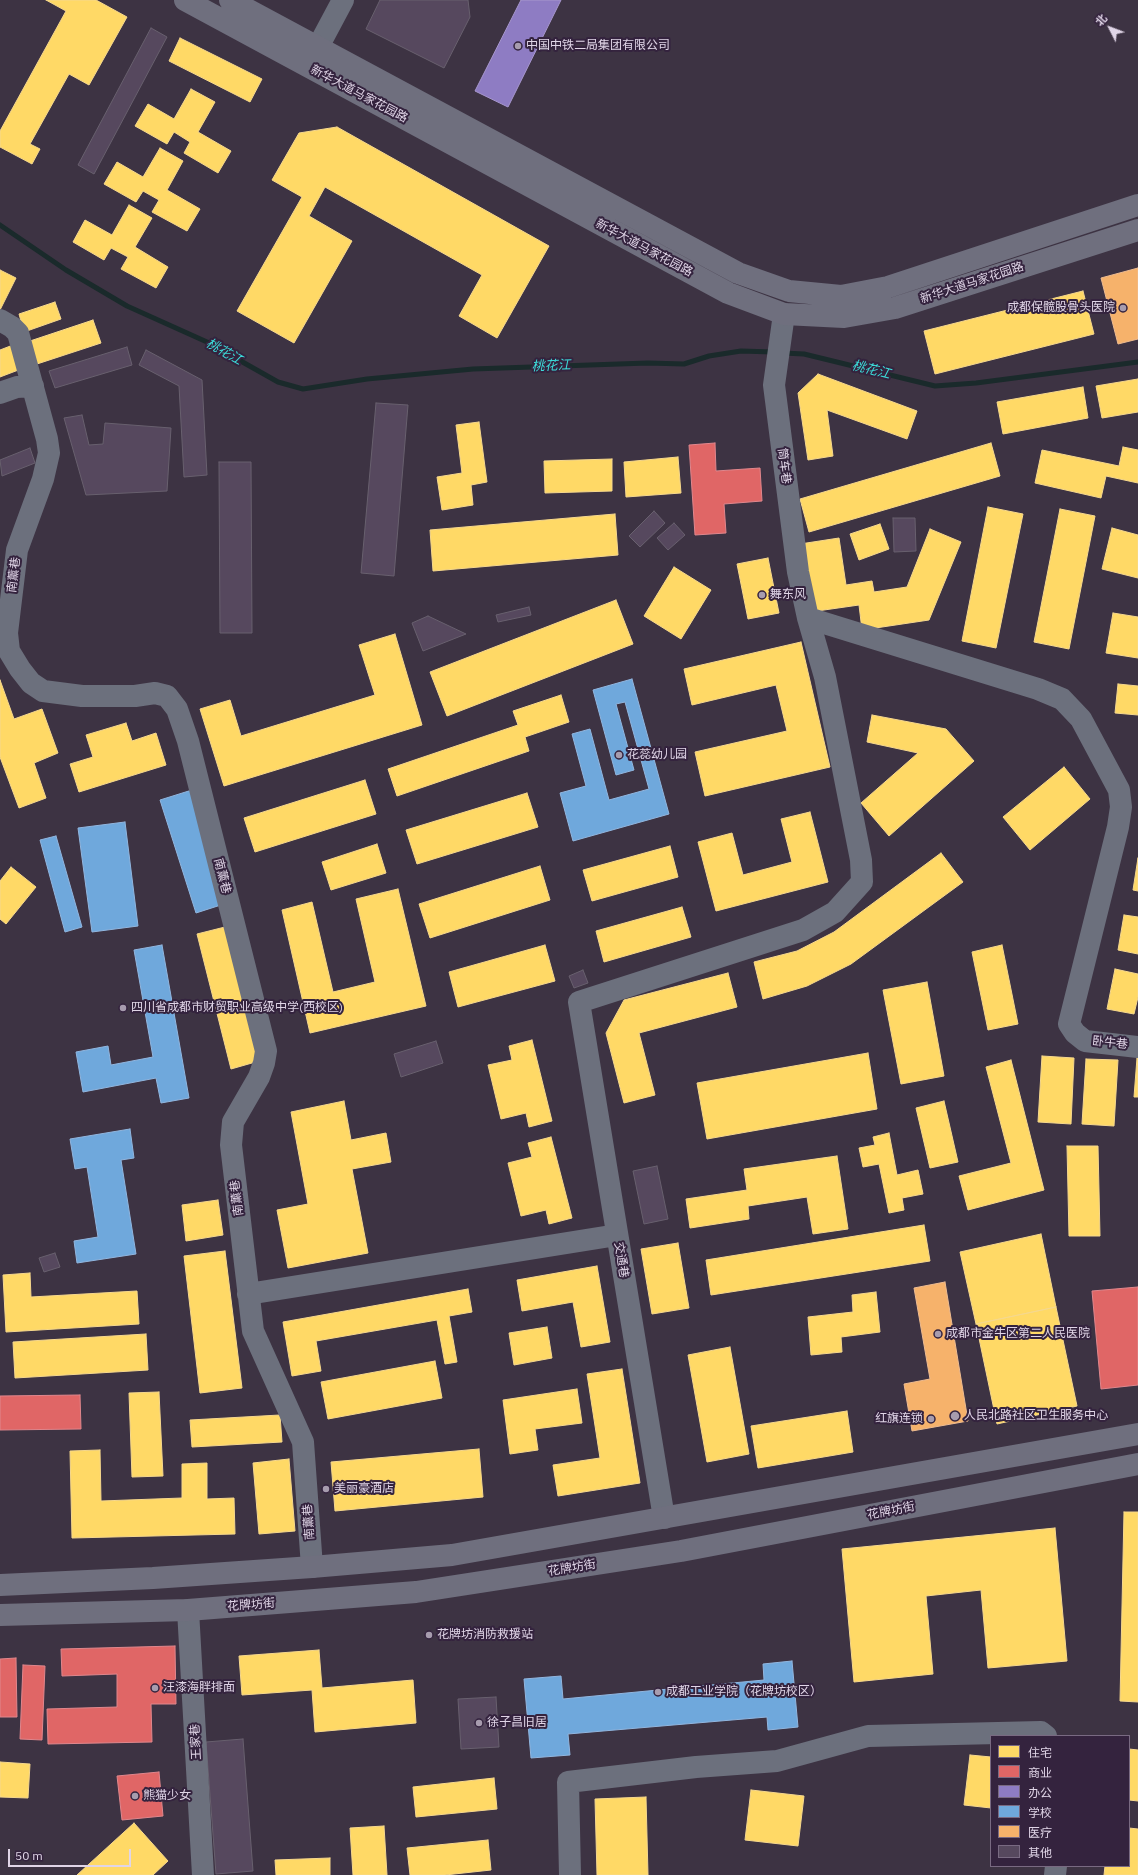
<!DOCTYPE html>
<html>
<head>
<meta charset="utf-8">
<style>
	body { margin:0 }
	#map { position:relative; width:1138px; height:1875px; overflow:hidden; background:#3d3343; font-family:"IBM Plex Sans","Noto Sans SC",sans-serif }
	canvas { display:block }
	.legend { position:absolute; left:990px; top:1735px; width:140px; height:132px; box-sizing:border-box; background:#34233e; border:1px solid #796a82; margin:0; padding:5px 7px; list-style:none; font-size:12px; color:#e0d5e7 }
	.legend li { display:flex; align-items:center; gap:8px; height:20px }
	.legend b { width:20px; border:1px solid #796a82 }
	.north { position:absolute; left:1090px; top:8px; width:40px; height:40px; -webkit-text-stroke:3px #34233e; paint-order:stroke; rotate:312deg; font-size:11px; font-weight:700; line-height:16px; text-align:center; color:#e0d5e7 }
	.north::after { content:''; display:block; margin:auto; width:14px; height:18px; background:#e0d5e7; clip-path:polygon(50% 0,100% 100%,50% 72%,0 100%) }
	.scale { position:absolute; left:8px; top:1849px; width:123px; height:18px; box-sizing:border-box; border:2px solid #e0d5e7; border-top:0; padding-left:5px; font-size:12px; line-height:14px; white-space:nowrap; color:#e0d5e7; -webkit-text-stroke:3px #34233e; paint-order:stroke }
</style>
</head>
<body>
<div id="map">
<canvas width="1138" height="1875"></canvas>
<ul class="legend">
<li><b style="height:11px;background:#ffd966"></b>住宅</li>
<li><b style="height:11px;background:#e06666"></b>商业</li>
<li><b style="height:11px;background:#8e7cc3"></b>办公</li>
<li><b style="height:11px;background:#6fa8dc"></b>学校</li>
<li><b style="height:11px;background:#f6b26b"></b>医疗</li>
<li><b style="height:11px;background:#56485e"></b>其他</li>
</ul>
<div class="north">北</div>
<div class="scale">50 m</div>
</div>
<script>
const c = document.querySelector('canvas').getContext('2d');
c.lineJoin = 'round';
function fill(path, color) { c.fillStyle = color; c.fill(path, 'evenodd'); }
const shape = rows => new Path2D(rows.map(r => 'M' + r).join(''));
function strokePath(path, color, width, dash) { c.strokeStyle = color; c.lineWidth = width; c.lineCap = dash ? 'butt' : 'round'; c.setLineDash(dash || []); c.stroke(path); }
function write(font, color, halo, rows, align = 'center') {
  c.font = font + ' "IBM Plex Sans","Noto Sans SC",sans-serif'; c.lineWidth = 4; c.setLineDash([]); c.textBaseline = 'middle'; c.strokeStyle = halo; c.fillStyle = color; for (const [text, x, y, turn = 0] of rows) {
    c.save(); c.translate(x, y); c.rotate((+turn || 0) * Math.PI / 180); c.textAlign = isNaN(turn) ? turn : align; if (halo) c.strokeText(text, 0, 0); c.fillText(text, 0, 0); c.restore();
  }
}
const homes = shape([
	[46,0,96,0,127,17,89,85,69,74,30,144,40,149,32,164,0,147,0,131,66,11,46,0],
	[180,38,262,79,250,102,169,61,180,38],
	[191,89,215,102,198,132,231,151,218,173,184,153,190,142,174,132,167,144,135,126,148,104,174,119,191,89],
	[337,127,549,246,497,338,459,316,482,275,325,187,309,216,352,241,294,343,237,311,302,197,272,180,299,133,337,127],
	[160,148,183,161,167,190,200,209,187,231,152,212,159,200,143,191,136,202,104,184,117,162,143,177,160,148],
	[129,205,152,218,135,247,168,267,156,288,121,269,128,257,111,248,104,260,73,242,85,220,112,235,129,205],
	[0,270,16,278,0,310,0,270],
	[1083,291,1094,334,935,374,924,331,1083,291],
	[55,302,61,319,24,332,19,314,55,302],
	[93,320,101,343,37,364,30,341,93,320],
	[13,345,21,369,0,377,0,350,13,345],
	[818,374,917,411,907,439,827,410,833,456,808,460,798,393,818,374],
	[1138,379,1138,412,1102,418,1096,386,1138,379],
	[1083,387,1088,418,1003,434,997,402,1083,387],
	[479,422,487,482,471,485,473,505,442,510,437,477,462,473,456,425,479,422],
	[991,443,1000,476,809,532,800,499,991,443],
	[1123,447,1138,450,1138,483,1106,476,1101,498,1035,483,1042,450,1119,466,1123,447],
	[678,457,681,493,626,497,624,462,678,457],
	[612,459,612,491,545,493,544,461,612,459],
	[988,507,1023,514,996,648,962,641,988,507],
	[1060,509,1095,516,1069,649,1034,642,1060,509],
	[615,514,618,555,433,571,430,530,615,514],
	[880,524,889,549,859,560,850,534,880,524],
	[1112,528,1138,535,1138,578,1102,569,1112,528],
	[930,529,961,542,929,620,862,630,859,605,810,612,800,544,839,538,846,585,872,581,874,592,907,587,930,529],
	[768,558,779,613,748,619,737,564,768,558],
	[674,567,711,590,681,639,644,616,674,567],
	[616,600,633,644,447,716,430,672,616,600],
	[1113,613,1138,617,1138,658,1106,653,1113,613],
	[395,634,422,725,224,786,200,709,230,700,241,736,375,695,359,645,395,634],
	[801,642,830,767,705,796,695,752,787,731,776,685,692,705,684,669,801,642],
	[0,680,14,719,42,709,58,753,34,763,46,798,19,808,0,757,0,680],
	[1118,684,1138,686,1138,715,1115,713,1118,684],
	[561,695,569,722,525,737,529,751,397,796,388,769,518,725,513,711,561,695],
	[872,715,946,729,974,761,889,836,861,803,918,753,867,742,872,715],
	[126,723,132,741,156,733,166,765,79,792,70,764,93,757,86,735,126,723],
	[1064,767,1090,799,1030,850,1003,817,1064,767],
	[365,780,376,814,255,852,244,818,365,780],
	[527,793,538,827,417,864,406,830,527,793],
	[810,812,828,882,716,911,698,842,732,833,743,875,792,862,781,819,810,812],
	[377,844,386,873,331,890,322,862,377,844],
	[670,846,678,877,592,901,583,870,670,846],
	[941,853,963,882,851,964,807,986,763,999,754,962,797,951,834,932,941,853],
	[1138,858,1138,891,1133,890,1138,858],
	[540,866,550,900,430,938,419,904,540,866],
	[11,867,36,887,6,924,0,919,0,881,11,867],
	[398,889,426,1006,310,1033,282,910,312,902,333,992,375,982,356,899,398,889],
	[682,907,691,937,604,962,596,931,682,907],
	[1124,915,1138,917,1138,954,1118,950,1124,915],
	[225,927,259,1061,231,1069,197,934,225,927],
	[545,945,555,981,458,1007,449,972,545,945],
	[1002,945,1018,1024,988,1030,972,952,1002,945],
	[1115,969,1138,974,1138,997,1134,1014,1107,1009,1115,969],
	[728,973,737,1007,639,1033,655,1095,624,1103,606,1033,624,1000,728,973],
	[927,982,944,1076,901,1084,883,990,927,982],
	[532,1040,552,1121,529,1127,526,1113,501,1119,488,1065,512,1060,509,1046,532,1040],
	[868,1053,877,1109,707,1139,697,1083,868,1053],
	[1042,1056,1074,1058,1071,1124,1038,1122,1042,1056],
	[1137,1058,1138,1058,1138,1097,1134,1097,1137,1058],
	[1086,1059,1118,1060,1114,1126,1082,1124,1086,1059],
	[1011,1060,1044,1190,968,1210,959,1176,1011,1163,986,1067,1011,1060],
	[344,1101,351,1140,386,1133,391,1162,352,1169,368,1253,288,1268,277,1210,308,1204,291,1112,344,1101],
	[944,1101,958,1162,930,1168,916,1108,944,1101],
	[889,1133,897,1175,918,1170,923,1194,902,1198,904,1210,889,1213,879,1164,863,1167,859,1148,875,1145,873,1137,889,1133],
	[551,1137,572,1218,549,1224,546,1210,521,1216,508,1163,532,1157,528,1143,551,1137],
	[1067,1146,1098,1146,1100,1236,1069,1236,1067,1146],
	[837,1156,848,1229,813,1234,807,1197,748,1206,749,1219,690,1228,686,1199,747,1190,744,1169,837,1156],
	[218,1200,223,1235,186,1241,182,1205,218,1200],
	[924,1225,930,1261,711,1295,706,1260,924,1225],
	[1041,1234,1056,1307,976,1324,960,1252,1041,1234],
	[678,1243,689,1308,652,1314,641,1249,678,1243],
	[225,1251,242,1388,200,1393,184,1256,225,1251],
	[597,1266,610,1342,581,1347,573,1302,522,1311,517,1280,597,1266],
	[30,1273,31,1297,137,1291,139,1324,6,1332,3,1275,30,1273],
	[468,1289,472,1312,449,1316,457,1362,445,1364,437,1320,316,1341,321,1371,292,1376,283,1322,468,1289],
	[876,1292,880,1332,841,1337,842,1352,811,1355,808,1317,853,1312,852,1295,876,1292],
	[1056,1307,1077,1406,997,1424,976,1324,1056,1307],
	[547,1327,552,1358,514,1365,509,1333,547,1327],
	[146,1334,148,1370,15,1378,13,1342,146,1334],
	[730,1347,749,1454,707,1462,688,1355,730,1347],
	[435,1361,442,1398,328,1419,321,1382,435,1361],
	[622,1369,640,1483,558,1496,553,1465,600,1458,587,1374,622,1369],
	[577,1389,582,1423,535,1429,538,1450,510,1454,503,1400,577,1389],
	[159,1392,163,1476,132,1477,129,1393,159,1392],
	[847,1411,853,1452,758,1468,751,1426,847,1411],
	[280,1415,282,1442,192,1447,190,1420,280,1415],
	[479,1449,483,1497,335,1511,331,1462,479,1449],
	[100,1450,101,1501,182,1498,182,1464,207,1463,207,1499,234,1498,235,1534,72,1538,70,1451,100,1450],
	[289,1459,295,1531,259,1534,253,1463,289,1459],
	[1124,1512,1138,1512,1138,1702,1120,1701,1124,1512],
	[1055,1528,1067,1661,988,1668,981,1590,926,1596,933,1674,854,1682,842,1549,1055,1528],
	[319,1650,322,1688,413,1680,416,1723,315,1732,312,1690,242,1695,239,1656,319,1650],
	[1129,1749,1138,1750,1138,1801,1129,1800,1129,1749],
	[970,1755,991,1757,991,1808,964,1805,970,1755],
	[0,1762,30,1764,28,1798,0,1797,0,1762],
	[494,1778,497,1809,416,1817,413,1787,494,1778],
	[751,1790,804,1796,798,1846,745,1840,751,1790],
	[646,1797,648,1875,597,1875,595,1799,646,1797],
	[134,1823,168,1861,153,1875,77,1875,134,1823],
	[384,1826,387,1875,353,1875,350,1828,384,1826],
	[1129,1828,1138,1829,1138,1875,1104,1875,1105,1866,1129,1866,1129,1828],
	[488,1840,491,1870,445,1875,410,1875,407,1848,488,1840],
	[330,1858,330,1875,276,1875,275,1860,330,1858]
]);
const shops = shape([
	[715,443,716,471,760,468,762,501,724,504,726,533,695,535,689,445,715,443],
	[1138,1287,1138,1385,1101,1389,1092,1291,1138,1287],
	[80,1395,81,1429,0,1430,0,1396,80,1395],
	[175,1646,176,1704,151,1704,152,1742,48,1744,47,1709,117,1707,117,1674,62,1676,61,1649,175,1646],
	[16,1658,17,1717,0,1717,0,1659,16,1658],
	[23,1665,45,1666,42,1740,20,1739,23,1665],
	[159,1772,163,1816,122,1820,117,1776,159,1772]
]);
const offices = shape([
	[521,0,561,0,508,107,475,91,521,0]
]);
const schools = shape([
	[632,679,669,814,573,841,560,793,586,786,572,734,590,729,609,800,649,789,625,702,616,704,634,770,616,775,593,690,632,679],
	[192,790,227,903,196,913,160,800,192,790],
	[125,822,138,926,92,932,78,828,125,822],
	[56,836,82,927,65,932,40,840,56,836],
	[162,945,189,1098,161,1103,156,1078,83,1092,76,1052,108,1046,111,1065,153,1057,134,950,162,945],
	[130,1129,134,1158,121,1160,136,1254,77,1263,74,1241,98,1237,87,1167,75,1169,70,1139,130,1129],
	[792,1661,798,1727,768,1730,767,1717,568,1734,570,1755,531,1758,524,1679,561,1676,563,1699,764,1680,763,1664,792,1661]
]);
const health = shape([
	[1138,268,1138,339,1118,344,1101,278,1138,268],
	[945,1282,968,1421,912,1431,904,1384,930,1379,914,1288,945,1282]
]);
const stream = shape([
	[0,225,66,270,127,306,207,342,278,382,303,389,367,379,473,369,648,363,684,364,709,356,741,351,773,352],
	[783,353,804,354,935,386,976,383,1138,362]
]);
const building = shape([
	[380,0,468,0,470,17,444,68,366,29,380,0],
	[151,28,167,37,94,174,78,165,151,28],
	[127,347,132,365,55,388,49,371,127,347],
	[146,350,202,380,207,475,184,477,179,386,139,365,146,350],
	[376,403,408,405,394,576,361,573,376,403],
	[82,415,89,445,103,444,105,423,171,428,167,491,86,495,64,418,82,415],
	[30,448,35,463,2,476,0,460,30,448],
	[219,462,251,462,252,633,220,633,219,462],
	[654,511,665,523,640,547,629,536,654,511],
	[893,518,915,518,916,551,894,552,893,518],
	[674,523,685,535,668,550,657,538,674,523],
	[529,607,531,615,498,622,496,615,529,607],
	[428,616,466,634,423,651,412,623,428,616],
	[583,970,588,983,574,988,569,976,583,970],
	[436,1041,443,1063,401,1077,394,1054,436,1041],
	[657,1166,668,1219,644,1224,633,1171,657,1166],
	[55,1253,60,1267,44,1272,39,1258,55,1253],
	[496,1697,499,1747,461,1749,458,1699,496,1697],
	[243,1739,253,1871,216,1874,206,1742,243,1739]
]);
const minor = shape([
	[318,47,343,0],
	[0,320,12,327,18,333,47,439,49,453,43,479,17,550,7,633,9,651,20,669,31,683,43,691,82,696,135,696,155,693,167,696,177,709,188,741,266,1051,264,1063,259,1077,233,1122,231,1145,253,1331,303,1442,312,1567],
	[0,393,17,387,33,386],
	[808,618,1038,689,1062,699,1081,719,1119,790,1121,807,1118,827,1069,1024,1075,1033,1085,1041,1138,1047],
	[248,1294,617,1235],
	[664,1518,579,1002,803,930,835,912,862,882,861,860,825,677,808,618,798,572,774,385,784,314],
	[188,1610,203,1875],
	[570,1875,568,1782,696,1767,777,1761,868,1736,1041,1732,1046,1736],
	[1055,1875,1056,1866]
]);
const major = shape([
	[185,0,728,293,784,314,844,317,895,308,1138,230],
	[230,0,738,273,789,291,841,296,888,287,1138,205],
	[0,1585,153,1578,312,1567,452,1555,1138,1434],
	[0,1615,188,1610,416,1592,681,1551,1138,1464]
]);
const markers = [
	[518,46,4,"#a79cae"],
	[1123,308,4,"#a79cae"],
	[762,595,4,"#a79cae"],
	[619,755,4,"#a79cae"],
	[123,1008,4,"#a79cae"],
	[938,1334,4,"#a79cae"],
	[955,1416,5,"#a79cae"],
	[931,1419,4,"#a79cae"],
	[326,1489,4,"#a79cae"],
	[429,1635,4,"#a79cae"],
	[155,1688,4,"#a79cae"],
	[658,1692,4,"#a79cae"],
	[479,1723,4,"#a79cae"],
	[135,1796,4,"#a79cae"]
];
const poiNames = [
	["中国中铁二局集团有限公司",526,46],
	["成都保髋股骨头医院",1115,308,"right"],
	["舞东风",770,595],
	["花蕊幼儿园",627,755],
	["四川省成都市财贸职业高级中学(西校区)",131,1008],
	["成都市金牛区第二人民医院",946,1334],
	["人民北路社区卫生服务中心",964,1416],
	["红旗连锁",923,1419,"right"],
	["美丽豪酒店",334,1489],
	["花牌坊消防救援站",437,1635],
	["汪漆海胖排面",163,1688],
	["成都工业学院（花牌坊校区）",666,1692],
	["徐子昌旧居",487,1723],
	["熊猫少女",143,1796]
];
const streetNames = [
	["新华大道马家花园路",359,94,28],
	["新华大道马家花园路",644,248,28],
	["新华大道马家花园路",972,283,-18],
	["筒车巷",784,466,83],
	["南薰巷",14,575,-83],
	["南薰巷",222,876,76],
	["卧牛巷",1110,1043,6],
	["南薰巷",237,1198,-97],
	["交通巷",621,1260,81],
	["花牌坊街",891,1511,-11],
	["南薰巷",309,1522,-94],
	["花牌坊街",572,1568,-9],
	["花牌坊街",251,1605,-4],
	["王家巷",196,1742,-93]
];
const waterNames = [
	["桃花江",224,352,29],
	["桃花江",551,366,-2],
	["桃花江",871,370,14]
];
fill(homes, '#ffd966');
strokePath(homes, '#f6d88d', 1);
fill(shops, '#e06666');
strokePath(shops, '#e0878d', 1);
fill(offices, '#8e7cc3');
strokePath(offices, '#a797ce', 1);
fill(schools, '#6fa8dc');
strokePath(schools, '#91b6df', 1);
fill(health, '#f6b26b');
strokePath(health, '#efbc90', 1);
strokePath(stream, '#1a2a2b', 5);
fill(building, '#56485e');
strokePath(building, '#68606e', 1);
strokePath(minor, '#6c707d', 22);
strokePath(major, '#6f6f7e', 22);
for (const [x, y, r, color] of markers) { const dot = new Path2D(); dot.arc(x, y, r, 0, 2 * Math.PI); c.fillStyle = color; c.fill(dot); strokePath(dot, '#34233e', 1.5); }
write('12px', '#e0d5e7', '#34233e', poiNames, 'left');
write('12px', '#e0d5e7', '#34233e', streetNames);
write('italic 13px', '#3cdcd9', '#34233e', waterNames);
</script>
</body>
</html>
